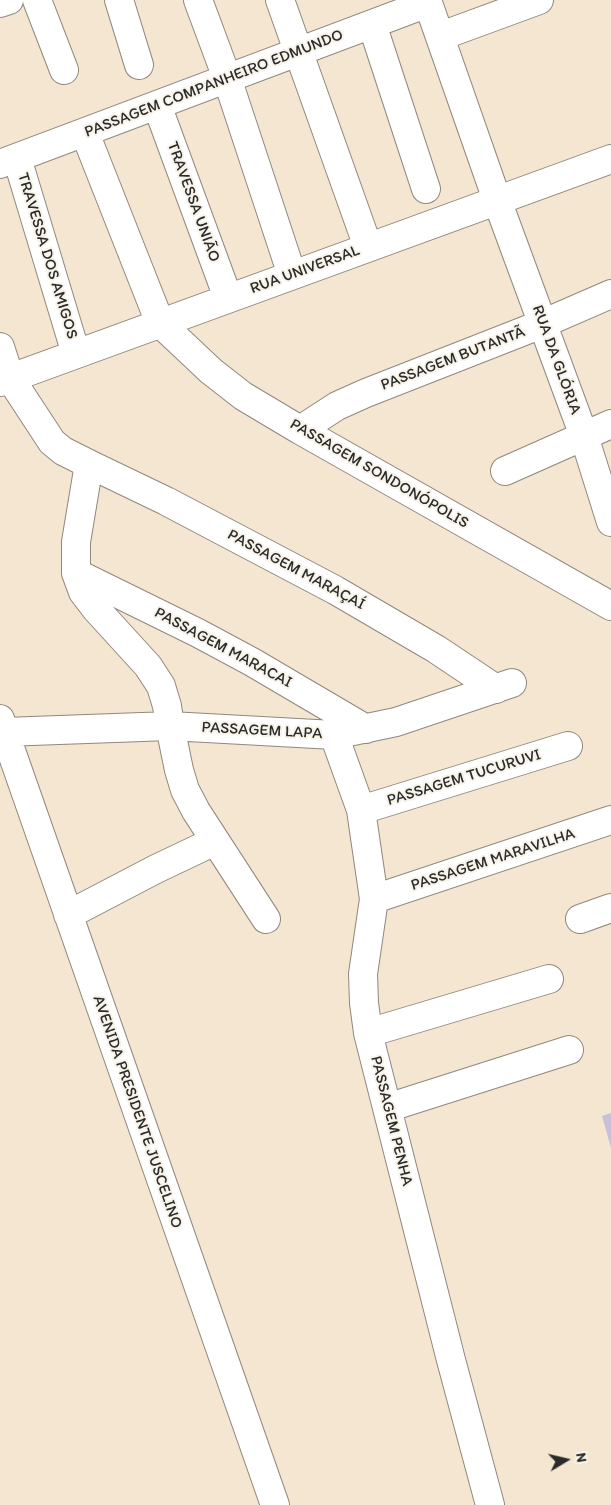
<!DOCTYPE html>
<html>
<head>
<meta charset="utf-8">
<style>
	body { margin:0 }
	#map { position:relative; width:611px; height:1505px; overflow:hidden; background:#f4e6d1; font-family:Itim,sans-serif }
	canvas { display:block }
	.north { position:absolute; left:541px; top:1435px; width:50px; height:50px; -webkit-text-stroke:4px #f7f3e8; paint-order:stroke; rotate:81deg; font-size:14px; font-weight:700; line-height:20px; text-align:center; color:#2b2b2b }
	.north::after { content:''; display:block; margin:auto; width:18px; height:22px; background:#2b2b2b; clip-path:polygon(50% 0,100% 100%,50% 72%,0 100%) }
</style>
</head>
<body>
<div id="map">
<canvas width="611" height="1505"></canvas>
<div class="north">N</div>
</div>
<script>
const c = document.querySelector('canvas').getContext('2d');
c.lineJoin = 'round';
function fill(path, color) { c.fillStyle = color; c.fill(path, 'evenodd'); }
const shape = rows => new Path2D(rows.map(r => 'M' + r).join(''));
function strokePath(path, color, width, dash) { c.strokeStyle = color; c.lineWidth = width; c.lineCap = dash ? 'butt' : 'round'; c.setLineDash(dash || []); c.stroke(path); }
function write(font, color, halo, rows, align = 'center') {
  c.font = font + ' Itim,sans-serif'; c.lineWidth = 4; c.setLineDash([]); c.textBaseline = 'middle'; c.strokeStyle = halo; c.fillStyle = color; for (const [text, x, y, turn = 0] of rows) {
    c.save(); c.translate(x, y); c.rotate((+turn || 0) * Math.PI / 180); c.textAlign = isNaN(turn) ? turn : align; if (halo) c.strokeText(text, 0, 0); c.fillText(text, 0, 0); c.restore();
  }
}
const industrial = shape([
	[611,1113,611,1148,602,1116]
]);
const minor = shape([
	[37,0,64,70],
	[119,0,139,65],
	[198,0,227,78,292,275],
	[280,0,368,247],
	[427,0,497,200,584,436,611,522],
	[0,3,9,0],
	[372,24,426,189],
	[441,36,539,0],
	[157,105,228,298],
	[85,133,160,323,211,371,243,396,300,430,611,606],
	[17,158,76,354],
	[0,164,428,3],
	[0,347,10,378,52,442,63,451,89,464,76,542,76,573,83,592,96,609,148,666,161,686,167,706,170,726,179,770,185,790,196,811,266,919],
	[0,382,611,159],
	[300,430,337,406,366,393,542,324,611,294],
	[89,464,166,501,335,590,436,649,496,689],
	[505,471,611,424],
	[76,573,198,633,252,662,366,729],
	[0,719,275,1505],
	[4,732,170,726,334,735,396,722,512,683],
	[334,735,361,810,374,899,363,974,364,1003,368,1033,451,1360,490,1505],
	[361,810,568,746],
	[374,899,611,820],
	[68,915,156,869,215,841],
	[580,919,611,908],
	[368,1033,549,979],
	[387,1108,569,1050]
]);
const streetNames = [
	["PASSAGEM COMPANHEIRO EDMUNDO",214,84,-21],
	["TRAVESSA UNIÃO",193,202,70],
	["TRAVESSA DOS AMIGOS",47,256,73],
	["RUA UNIVERSAL",305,270,-20],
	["PASSAGEM BUTANTÃ",453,359,-21],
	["RUA DA GLÓRIA",556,360,70],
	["PASSAGEM SONDONÓPOLIS",379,474,30],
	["PASSAGEM MARAÇAÍ",296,570,28],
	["PASSAGEM MARACAI",223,648,28],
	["PASSAGEM LAPA",262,731,3],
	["PASSAGEM TUCURUVI",464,778,-17],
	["PASSAGEM MARAVILHA",493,860,-18],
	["AVENIDA PRESIDENTE JUSCELINO",137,1112,71],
	["PASSAGEM PENHA",391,1121,76]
];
fill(industrial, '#c8bfd8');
strokePath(minor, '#90887e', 30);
strokePath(minor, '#fff', 28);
write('16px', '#2b2b2b', '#f7f3e8', streetNames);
</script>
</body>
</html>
